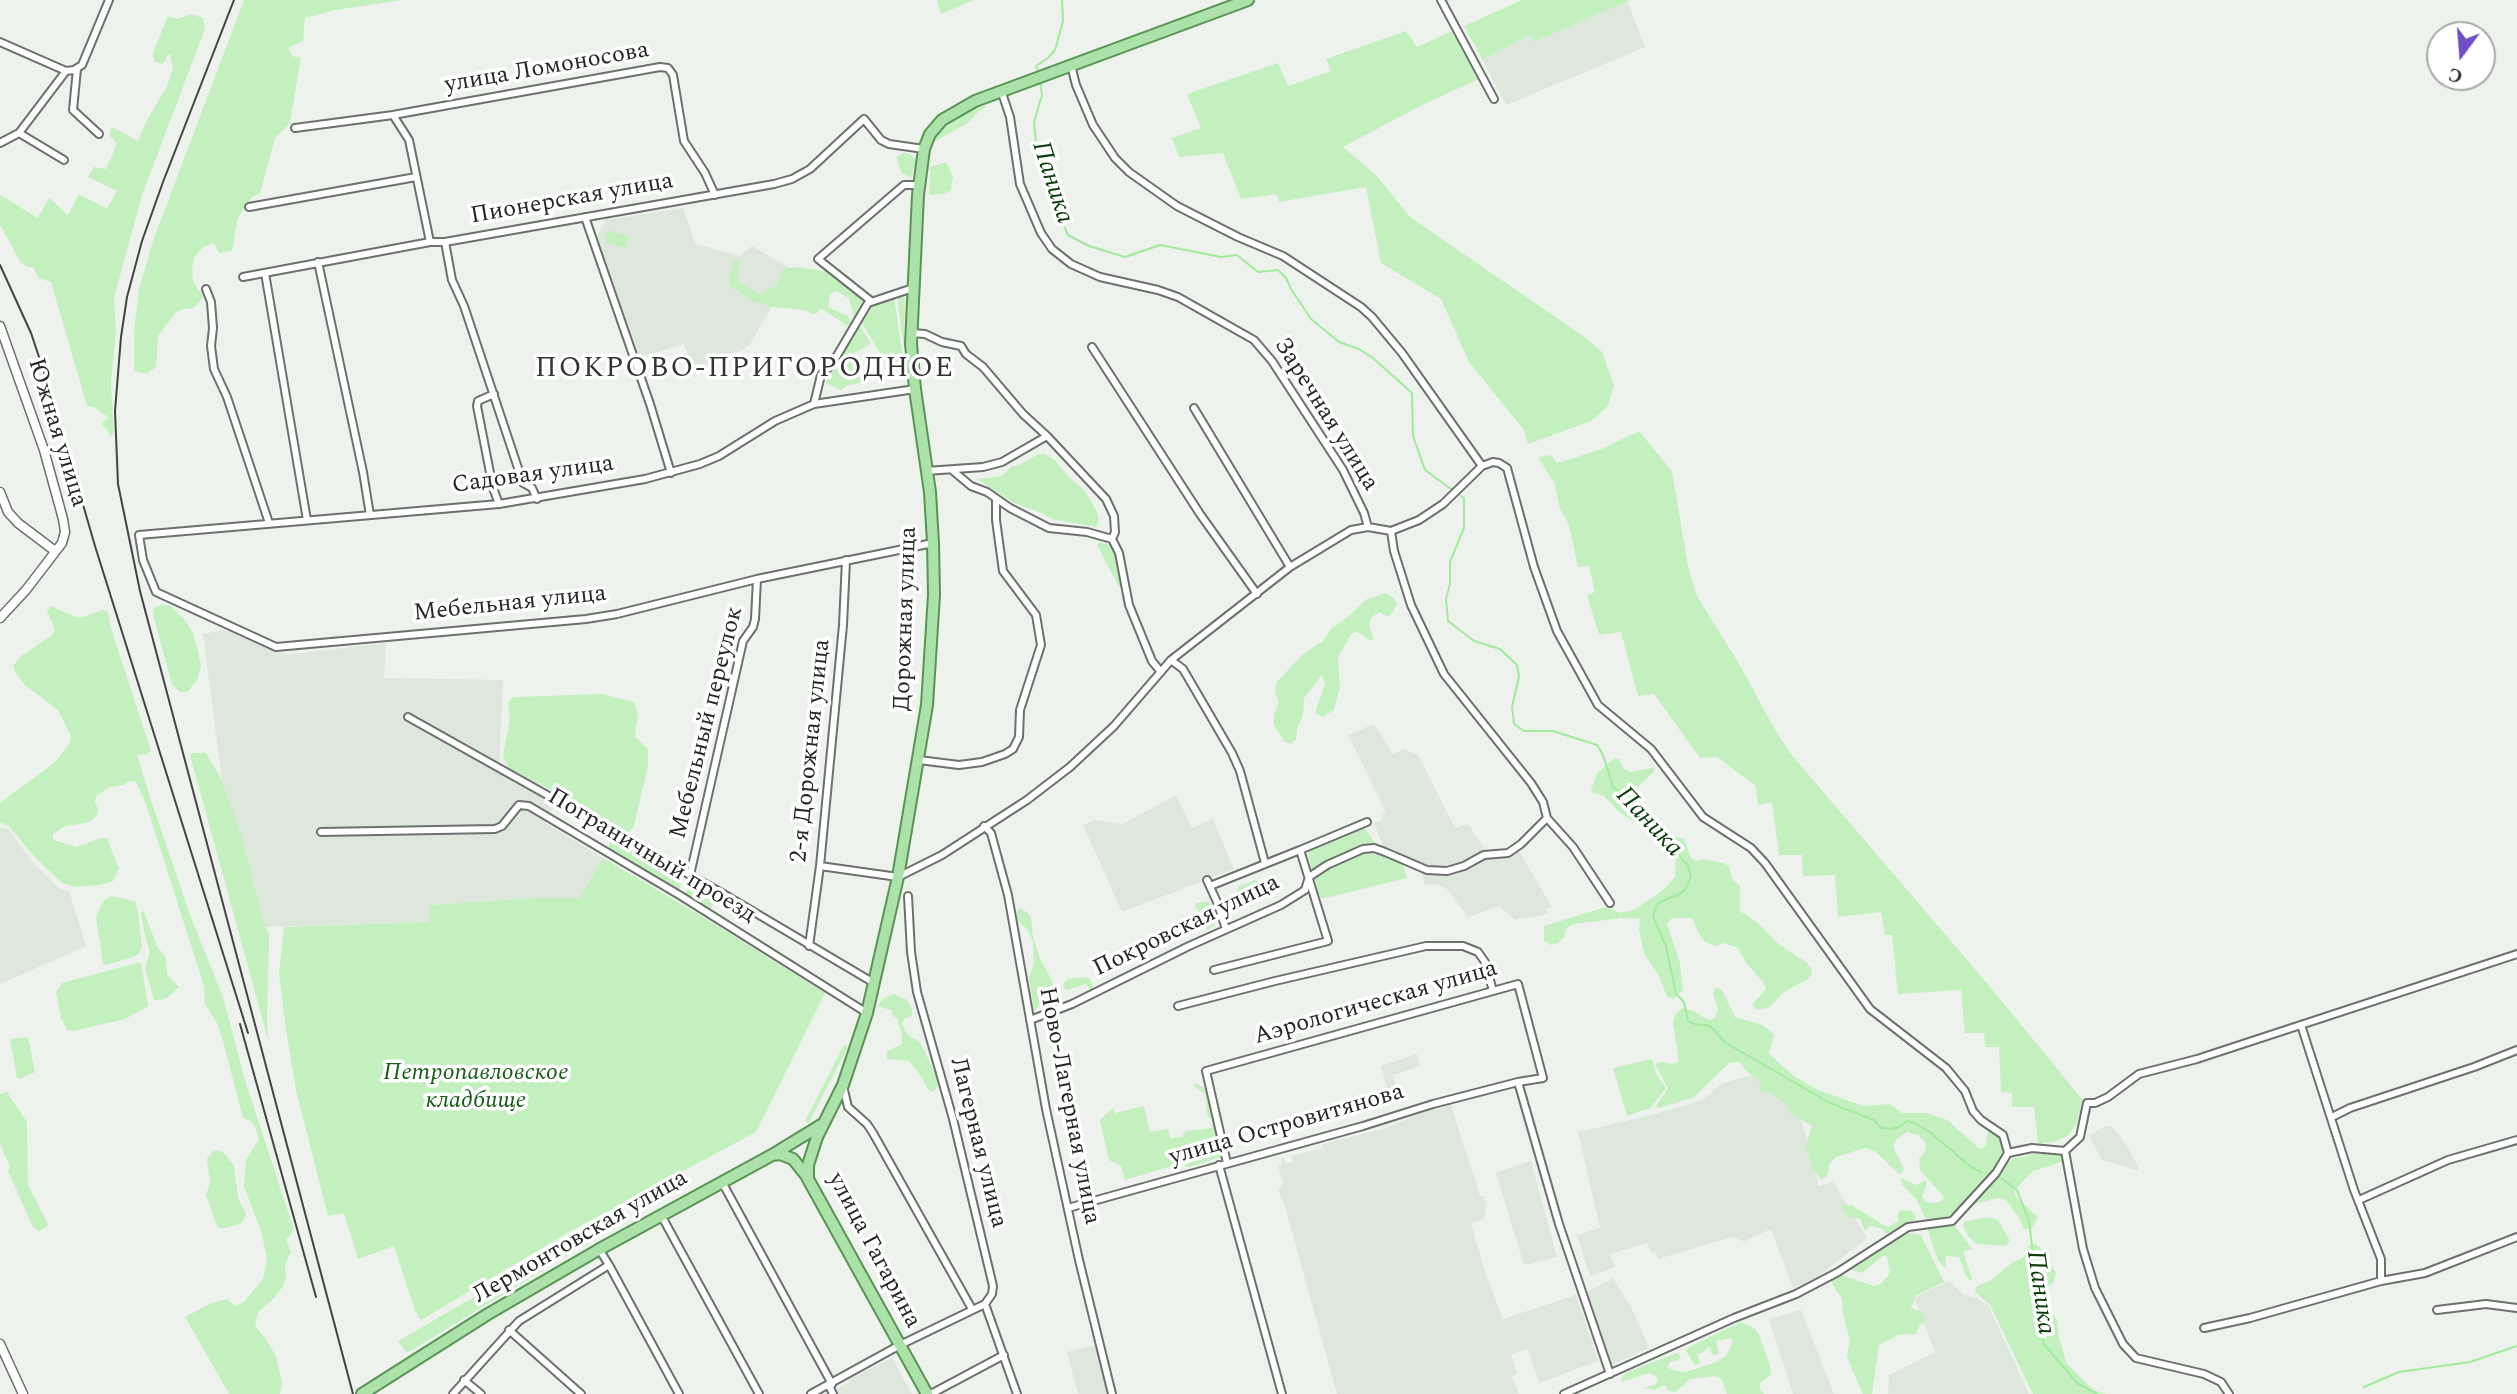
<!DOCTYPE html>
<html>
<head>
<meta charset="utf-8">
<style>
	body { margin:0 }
	#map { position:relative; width:2517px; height:1394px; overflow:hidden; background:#edf2ec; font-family:Spectral,serif }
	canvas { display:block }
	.north { position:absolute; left:2426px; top:21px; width:70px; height:70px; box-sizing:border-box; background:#fff; border:2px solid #a8a9a8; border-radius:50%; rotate:196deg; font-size:19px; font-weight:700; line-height:28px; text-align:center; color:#262726 }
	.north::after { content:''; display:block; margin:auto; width:24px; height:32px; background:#704cc5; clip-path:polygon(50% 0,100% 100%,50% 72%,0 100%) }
</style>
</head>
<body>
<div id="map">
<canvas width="2517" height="1394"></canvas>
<div class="north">С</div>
</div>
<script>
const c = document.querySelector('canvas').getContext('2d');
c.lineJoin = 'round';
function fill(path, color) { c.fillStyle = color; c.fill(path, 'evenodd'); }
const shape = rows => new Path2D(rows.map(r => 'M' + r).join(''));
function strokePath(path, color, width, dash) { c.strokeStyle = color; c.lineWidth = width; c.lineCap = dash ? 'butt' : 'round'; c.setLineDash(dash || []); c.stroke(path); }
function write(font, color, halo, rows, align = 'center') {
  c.font = font + ' Spectral,serif'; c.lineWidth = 7; c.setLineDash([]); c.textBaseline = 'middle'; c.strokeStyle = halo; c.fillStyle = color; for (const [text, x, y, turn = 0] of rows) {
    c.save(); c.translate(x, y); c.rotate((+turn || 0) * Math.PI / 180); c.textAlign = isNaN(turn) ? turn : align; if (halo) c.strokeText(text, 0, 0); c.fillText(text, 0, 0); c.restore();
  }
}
const built = shape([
	[1627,1,1645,47,1506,105,1483,60,1530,35,1534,42],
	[683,208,695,244,740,256,752,246,793,270,749,346,697,373,684,344,640,357,597,236,606,220],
	[224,630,285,655,386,643,384,678,503,680,499,773,555,802,545,823,603,858,581,898,534,898,430,905,431,922,265,927,242,837,222,780,203,634],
	[1374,724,1393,754,1404,749,1418,755,1455,828,1468,824,1485,849,1501,853,1516,846,1552,907,1547,909,1548,914,1515,920,1499,906,1468,917,1446,888,1436,884,1425,885,1419,865,1384,849,1374,823,1383,819,1382,815,1386,812,1348,735],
	[1176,795,1192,828,1213,819,1234,869,1122,912,1083,825,1094,820,1123,824],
	[0,828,7,828,34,864,60,889,69,891,86,946,0,984],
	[1417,1054,1420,1066,1393,1075,1398,1094,1389,1096,1381,1066],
	[1755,1074,1800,1114,1819,1186,1833,1182,1867,1238,1817,1277,1793,1288,1771,1229,1746,1240,1746,1242,1732,1237,1658,1259,1655,1252,1651,1253,1647,1243,1610,1254,1615,1267,1590,1276,1577,1235,1600,1228,1578,1132,1644,1117,1703,1100,1721,1084],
	[1451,1105,1480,1196,1484,1196,1486,1204,1484,1220,1471,1223,1485,1272,1503,1319,1576,1295,1598,1361,1539,1383,1528,1349,1511,1354,1517,1374,1512,1376,1519,1394,1337,1394,1284,1203,1278,1190,1283,1183,1278,1166,1282,1165,1281,1158,1284,1157,1286,1164,1293,1162,1291,1156,1322,1148,1323,1144,1386,1128,1421,1113],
	[2105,1126,2112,1126,2123,1140,2139,1167,2137,1170,2102,1160,2089,1136],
	[1531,1161,1557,1257,1524,1265,1496,1173],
	[1613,1278,1632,1309,1649,1348,1612,1365,1587,1292],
	[1949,1281,1964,1295,1979,1299,1988,1305,2029,1394,1888,1394,1889,1375,1935,1352,1914,1298],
	[1801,1310,1834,1394,1793,1394,1769,1319],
	[1095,1345,1107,1394,1078,1394,1067,1352],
	[892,1358,912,1394,838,1394,836,1389,851,1382,850,1379]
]);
const green = shape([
	[244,0,402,0,335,10,305,18,303,41,288,48,292,56,301,58,290,123,275,138,260,193,252,197,238,217,232,251,219,253,214,243,202,248,194,258,192,268,193,281,199,291,204,293,201,300,193,308,183,309,176,312,158,336,156,367,146,374,134,371,134,331,139,289,153,241],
	[937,0,974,0,941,14],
	[1522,0,1630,0,1534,42,1530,35,1483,60,1464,26],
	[191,14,203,18,205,29,142,195,114,298,116,332,111,383,114,435,110,436,107,429,102,426,103,422,109,418,94,407,87,406,51,282,39,278,33,267,27,267,21,263,0,225,0,195,38,218,49,198,68,215,79,194,107,209,117,191,88,177,94,167,106,169,116,146,115,141,109,135,112,127,138,141,146,122,167,86,173,68,170,54,166,57,166,61,162,64,154,61,153,52,168,16,177,19],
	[1406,31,1417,47,1452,31,1479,79,1420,106,1343,147,1376,175,1410,217,1586,338,1602,352,1614,385,1608,406,1591,421,1528,444,1524,430,1469,362,1441,299,1381,263,1366,187,1279,202,1277,194,1241,199,1223,153,1179,157,1172,138,1201,128,1187,94,1278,63,1288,86,1331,71,1326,59],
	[987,106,978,112,968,123,932,143,944,128,957,117,976,107],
	[904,153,912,155,916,161,911,178,902,173,897,161,897,156],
	[946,162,953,176,951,190,944,194,929,195,930,167],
	[608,230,629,236,625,248,605,243],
	[736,260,740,262,737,281,761,295,765,289,776,287,783,269,797,267,826,271,865,301,854,318,849,298,836,291,830,294,828,307,848,316,851,323,847,326,821,308,817,313,813,314,804,310,772,307,752,301,732,287,729,281,733,262],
	[897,296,903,296,905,299,904,348],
	[894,297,903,358,900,366,902,371,899,373,884,359,862,323,867,310,874,304],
	[856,326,861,327,871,344,851,355,857,377,863,376,864,382,846,386,841,390,826,383,826,376,844,352],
	[1639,431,1672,471,1688,566,1697,596,1741,667,1774,728,1790,753,1991,988,2082,1099,2077,1122,2069,1135,2057,1141,2038,1144,2034,1107,2012,1107,2012,1093,2001,1092,1999,1047,1985,1047,1984,1033,1965,1033,1961,990,1898,994,1892,935,1885,935,1881,912,1838,917,1835,875,1803,876,1802,855,1779,855,1772,802,1758,805,1755,785,1717,757,1700,758,1654,694,1638,696,1621,632,1599,635,1587,595,1595,592,1589,566,1578,567,1569,525,1559,506,1555,484,1538,457,1551,455,1557,463,1571,459,1604,448],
	[1038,454,1045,454,1056,461,1068,476,1085,491,1097,512,1099,520,1096,527,1052,519,1042,513,1014,503,977,479,1002,476,1011,467,1019,465],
	[1100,542,1113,546,1117,554,1122,589,1119,587,1097,545],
	[1385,593,1394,598,1397,604,1391,615,1386,616,1379,612,1371,618,1369,625,1374,640,1369,640,1357,632,1352,633,1338,657,1340,687,1334,710,1322,717,1315,713,1325,684,1322,675,1304,698,1303,715,1297,729,1296,739,1291,744,1285,742,1274,725,1274,715,1279,702,1275,693,1276,683,1303,654,1323,641,1331,629,1348,617,1365,600],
	[163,604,170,606,184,619,193,633,198,652,201,667,197,680,187,692,180,692,172,685,153,614,154,608],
	[51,606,75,617,84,617,102,610,108,612,110,625,151,751,145,755,137,754,149,794,190,915,223,997,244,1077,294,1230,286,1240,291,1252,285,1264,286,1277,283,1286,275,1297,258,1312,255,1326,265,1338,276,1356,282,1383,280,1394,229,1394,185,1317,212,1303,226,1299,236,1306,244,1302,263,1279,267,1259,261,1230,244,1187,246,1160,259,1139,255,1126,250,1121,243,1118,223,1041,217,1023,205,1004,204,986,146,804,136,782,129,781,123,785,110,787,96,796,95,803,98,809,97,815,92,820,86,823,65,826,53,834,53,840,77,847,101,838,107,838,119,869,113,881,100,885,75,887,62,883,31,853,9,826,0,822,0,803,54,763,70,743,71,736,58,710,24,684,15,672,13,666,21,656,51,636,55,630,47,611],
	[601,694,634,702,638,714,635,736,648,749,648,766,634,825,630,832,626,833,575,802,508,768,503,756,510,718,508,703,513,697],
	[193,753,206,753,222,780,242,837,265,927,269,933,267,1026,269,1043,190,755],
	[1615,758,1619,759,1624,769,1631,772,1655,767,1653,773,1636,788,1640,802,1671,835,1684,839,1691,858,1696,861,1702,859,1723,863,1729,866,1732,879,1740,886,1740,911,1757,922,1777,943,1806,962,1811,968,1812,974,1808,979,1784,992,1770,1007,1757,1010,1752,1005,1766,989,1763,982,1747,964,1738,948,1724,943,1716,946,1705,942,1699,934,1693,920,1690,918,1672,918,1667,924,1680,963,1683,990,1673,999,1667,997,1659,976,1644,953,1639,930,1640,919,1622,918,1573,924,1566,929,1564,937,1558,943,1551,945,1544,941,1544,926,1606,907,1620,913,1634,910,1662,891,1675,877,1676,860,1665,844,1617,810,1604,796,1593,793,1591,790,1597,773],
	[1364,827,1377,846,1312,871,1308,855,1310,850],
	[610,833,684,876,679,890,609,849],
	[1367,853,1401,860,1407,878,1321,899,1315,879,1331,868],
	[603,858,708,920,825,993,756,1132,569,1232,421,1320,415,1311,394,1246,358,1259,344,1213,328,1216,296,1090,286,1030,279,973,284,927,430,922,430,905,534,898,580,898],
	[693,880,714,892,715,901,711,908,708,908,685,894],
	[1255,880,1262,884,1262,891,1256,897,1252,891,1241,895,1236,892,1239,886],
	[112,896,135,901,138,911,142,947,138,955,107,965,103,964,96,917,103,901],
	[1209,901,1216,920,1215,925,1208,930,1206,928,1211,924,1211,919,1206,911,1199,921,1172,930,1175,923,1199,916,1200,913,1195,907,1196,903],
	[1021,908,1031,916,1033,937,1040,958,1053,983,1052,988,1056,995,1043,1002,1034,1011,1029,978,1034,963,1033,942,1027,929,1017,920,1017,911],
	[141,911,144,912,157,946,166,958,167,974,179,987,168,997,160,1000,154,1000,145,968,150,952,144,932],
	[141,962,148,1006,125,1019,73,1031,67,1030,61,1018,56,992,62,983],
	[1085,977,1090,979,1094,989,1091,991,1086,984,1067,990,1064,989,1063,984,1068,979],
	[1716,987,1722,990,1735,1017,1762,1025,1774,1034,1769,1053,1771,1056,1795,1077,1818,1090,1863,1106,1890,1104,1902,1113,1927,1113,1947,1120,1980,1149,1986,1146,1987,1135,1988,1132,1992,1131,2003,1142,2004,1148,1996,1163,2000,1167,2004,1167,2014,1158,2025,1157,2036,1152,2060,1154,2063,1156,2061,1162,2033,1171,2015,1190,2015,1196,2038,1217,2033,1227,2031,1229,2024,1229,2019,1218,2006,1200,1999,1198,1958,1208,1949,1216,1931,1220,1925,1218,1917,1200,1902,1185,1901,1178,1916,1185,1925,1181,1927,1183,1922,1197,1926,1202,1936,1203,1943,1200,1944,1197,1920,1170,1919,1159,1925,1151,1926,1143,1918,1135,1907,1132,1897,1139,1893,1146,1904,1169,1900,1175,1875,1151,1865,1148,1836,1157,1830,1163,1827,1177,1821,1179,1812,1167,1806,1145,1812,1126,1791,1114,1786,1104,1770,1093,1760,1090,1759,1079,1746,1071,1740,1062,1729,1063,1694,1097,1660,1108,1655,1107,1668,1088,1655,1064,1662,1062,1673,1064,1679,1062,1673,1022,1675,1015,1682,1008,1694,1011,1708,1020,1715,1019,1718,1009,1713,994],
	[894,994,907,1000,912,1009,912,1016,904,1019,902,1024,908,1035,920,1042,938,1079,937,1087,933,1092,928,1090,923,1079,909,1061,887,1059,887,1051,902,1044,902,1034,897,1018,893,1016,891,1010,878,1006,882,999],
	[28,1037,35,1072,20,1079,17,1078,10,1039],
	[844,1045,847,1046,847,1049,808,1124,805,1121],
	[1652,1059,1656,1073,1666,1088,1650,1108,1627,1116,1613,1068],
	[1196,1083,1207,1090,1221,1157,1189,1167,1184,1166,1195,1159,1125,1180,1121,1166,1109,1160,1100,1120,1113,1108,1115,1113,1144,1106,1150,1132,1168,1129,1170,1138,1183,1137,1183,1134,1187,1131,1212,1128,1212,1119,1208,1117,1207,1112,1205,1094,1194,1086],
	[7,1092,27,1122,28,1185,48,1224,47,1227,39,1231,33,1227,8,1171,10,1167,0,1144,0,1094],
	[218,1150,223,1152,234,1166,238,1198,246,1214,242,1223,222,1229,217,1226,206,1195,210,1183,207,1159,212,1152],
	[1851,1205,1887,1227,1899,1221,1897,1216,1900,1210,1912,1211,1916,1217,1915,1220,1886,1234,1883,1229,1871,1226,1865,1231,1860,1219,1847,1216,1842,1206],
	[1987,1217,1998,1220,2010,1241,2006,1246,1976,1244,1969,1237,1963,1226,1964,1222],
	[1947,1223,1954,1225,1972,1249,1963,1252,1973,1281,1967,1278,1959,1257,1946,1256,1946,1268,1938,1261,1927,1227],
	[1908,1233,1921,1235,1944,1282,1915,1296,1911,1308,1921,1312,1925,1319,1925,1322,1919,1325,1916,1334,1898,1335,1879,1345,1872,1394,1863,1394,1847,1357,1850,1340,1843,1315,1842,1299,1831,1282,1841,1275,1874,1286,1881,1284,1890,1273,1887,1256,1883,1256,1862,1273,1849,1269],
	[578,1237,584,1239,584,1245,407,1353,398,1341],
	[2032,1244,2036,1244,2049,1256,2050,1263,2056,1272,2054,1282,2045,1288,2041,1298,2042,1302,2057,1320,2059,1338,2067,1364,2093,1390,2106,1394,2033,1394,1990,1305,1975,1292,1977,1286,1990,1281,2013,1262,2023,1258,2026,1248],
	[1741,1322,1754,1328,1759,1335,1770,1365,1771,1375,1760,1383,1760,1389,1764,1394,1727,1394,1721,1378,1715,1376,1690,1379,1676,1392,1669,1391,1664,1385,1655,1390,1643,1388,1656,1384,1658,1381,1656,1376,1649,1373,1621,1382,1622,1376,1630,1371,1677,1353,1680,1355,1680,1359,1670,1362,1667,1367,1675,1371,1686,1372,1716,1362,1726,1356,1733,1341,1730,1338,1716,1341,1719,1354,1712,1355,1709,1346,1704,1352,1697,1354,1700,1361,1698,1364,1695,1365,1686,1351,1689,1347]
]);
const stream = shape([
	[1038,71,1036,66,1048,58,1055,50,1063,21,1062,0],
	[1040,80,1042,95,1034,122,1037,154,1041,167,1054,182,1057,190,1057,210,1068,235,1089,246,1125,257,1160,245,1221,257,1237,255,1258,272,1278,270,1286,278,1291,289,1311,319,1339,342,1359,349,1373,358,1412,393,1413,436,1425,470,1451,489],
	[1461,496,1464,498,1464,528,1450,562,1450,584,1446,599,1448,621,1474,641,1500,649,1517,665,1519,676,1512,707,1514,724,1524,731,1553,731,1597,745,1603,755,1613,787,1630,797,1638,816,1660,833,1688,866,1691,877,1686,888,1680,894,1660,902,1655,909,1653,917,1666,946,1676,994,1684,1002,1688,1021,1695,1024,1710,1026,1726,1043,1830,1103,1874,1120,1881,1128,1891,1129,1899,1127,1907,1121,1915,1123,1931,1133,1971,1167,1981,1172],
	[2002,1179,2017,1190,2029,1221,2044,1344,2077,1383,2097,1394],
	[2364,1387,2399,1372,2470,1362,2517,1346]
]);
const minor = shape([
	[1441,0,1494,99],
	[0,42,66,71],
	[1071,65,1076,85,1093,125,1115,158,1129,172,1177,206,1238,237,1283,256,1361,307,1372,317,1402,353,1482,466],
	[77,69,73,110,99,134],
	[1001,90,1010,117,1020,184,1041,233,1052,249,1071,264,1100,277,1158,290,1178,297,1254,340,1272,361,1343,470,1364,513,1368,527],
	[393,115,409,140,430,242],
	[295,128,393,115,660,67,668,68,673,75,684,141,705,173,715,195],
	[19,133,64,160],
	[0,143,19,133,66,71,74,70,82,65,109,0],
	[249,207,416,177],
	[585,217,650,404,671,473],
	[445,242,452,280,464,306,523,483,532,488,537,499],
	[318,262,363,472,370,515],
	[265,273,307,520],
	[243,277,430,242,445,242,774,184,792,179,810,169,864,119,881,140,889,144,924,149],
	[206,289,211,302,213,328,211,346,214,369,227,397,269,523],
	[871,301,818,259,904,185,919,185],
	[911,333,925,334,942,342,961,346,966,354,983,367,1023,414,1047,436],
	[1092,347,1200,514,1257,594],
	[915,389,814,404,775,421,719,456,700,464,645,479,499,504,139,535,143,560,156,592,276,647,586,619,617,614,757,579,933,543],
	[494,394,478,401,477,406,493,488,499,504],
	[814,404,821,375,832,364,868,303,913,288],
	[1194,408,1290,567],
	[952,470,971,486,987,492,1010,508,1049,528,1087,532,1112,539],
	[926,471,983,467,1002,462,1047,436,1106,499,1114,516,1115,532,1112,539,1119,553,1129,605,1152,661,1161,672],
	[1171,660,1183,669,1232,753,1240,771,1265,863],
	[408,717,722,893,874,983],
	[919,760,959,765,982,762,1005,754,1013,749,1019,737,1020,710,1041,645,1036,615,1003,571,996,520,996,500],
	[1547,818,1573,847,1610,903],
	[984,826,991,833,1008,895,1046,1109,1079,1260,1112,1394],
	[321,832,495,829,502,826,519,805,529,806,681,896,867,1013],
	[820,866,898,877,942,855,1027,800,1070,767,1114,726,1171,660,1290,567,1351,530,1368,527,1391,531,1419,520,1443,504,1482,466,1493,462,1499,463,1507,468,1534,567,1557,631,1598,705,1651,749,1703,817,1751,848,1765,863,1870,1009,1946,1068,1965,1091,1973,1111,1981,1120,2003,1135,2008,1153],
	[690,875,743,641,753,627,755,619,757,579],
	[1207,880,1217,902,1226,929],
	[1210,886,1300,850],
	[908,896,911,952,917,992,953,1119,993,1286,992,1294,985,1304,1017,1394],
	[809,946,820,866,843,625,846,560],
	[1214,970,1328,941,1300,850,1367,822],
	[1178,1006,1275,981,1426,946,1463,946,1478,952,1485,962,1493,991],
	[1030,1020,1072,1004,1189,946,1281,905,1305,890,1309,877,1327,865,1363,849,1374,848,1385,852,1427,870,1447,871,1464,866,1484,855,1508,853,1521,844,1547,818,1543,802,1531,783,1444,674,1411,605,1394,551,1391,531],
	[2301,1025,2354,1190,2381,1259,2381,1281],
	[1518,1082,1559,1224,1610,1374],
	[843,1086,848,1107,867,1124,873,1133,972,1309],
	[2332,1117,2350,1108,2474,1067,2517,1050],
	[2065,1151,2080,1137,2087,1103,2095,1103,2108,1097,2139,1074,2197,1059,2517,954],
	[2008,1153,2032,1148,2065,1151,2083,1249,2095,1288,2123,1344,2136,1358,2204,1374,2221,1382,2229,1394],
	[1219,1165,1282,1394],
	[722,1182,832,1384,830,1388,833,1394],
	[2359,1200,2448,1160,2517,1140],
	[1068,1208,1363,1126,1433,1104,1518,1082,1543,1078,1518,984,1206,1071,1227,1163],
	[661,1215,759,1394],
	[609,1265,679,1394],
	[2437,1310,2486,1304,2517,1308],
	[2204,1328,2250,1318,2381,1281,2425,1273,2517,1237],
	[509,1330,581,1394],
	[464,1380,481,1394],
	[453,1394,519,1321,609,1265,599,1249],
	[811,1394,900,1345,985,1304],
	[931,1394,1004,1355],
	[1564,1394,1734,1318,1796,1294,1838,1272,1908,1227,1952,1221,1996,1173,2008,1153]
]);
const tertiary = shape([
	[0,326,44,450,63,519,65,532,62,543,26,590,0,618],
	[0,492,8,512,18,523,55,551],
	[0,1344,23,1394]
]);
const primary = shape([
	[772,1155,780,1154,793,1159,808,1178],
	[362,1394,488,1314,598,1250,772,1155,821,1125],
	[927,1394,808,1179,808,1165,817,1137,843,1085,867,1013,898,877,927,705,934,595,933,543,930,492,915,389,911,344,918,195,924,149,930,134,942,120,975,101,1248,0]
]);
const rail = shape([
	[234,0,163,182,142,241,127,297,121,337,115,411,118,484,140,591,353,1394],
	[0,265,31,333,48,384,95,546,248,1033],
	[240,1024,316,1297]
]);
const streetNames = [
	["улица Ломоносова",547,69,-10],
	["Пионерская улица",572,200,-10],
	["Заречная улица",1325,415,58],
	["Южная улица",56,433,73],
	["Садовая улица",533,476,-8],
	["Мебельная улица",510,605,-6],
	["Дорожная улица",907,619,-88],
	["Мебельный переулок",708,723,-76],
	["2-я Дорожная улица",812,751,-84],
	["Пограничный проезд",651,857,31],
	["Покровская улица",1187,927,-26],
	["Аэрологическая улица",1376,1004,-16],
	["Ново-Лагерная улица",1068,1106,79],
	["улица Островитянова",1287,1126,-16],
	["Лагерная улица",977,1143,76],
	["Лермонтовская улица",581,1238,-30],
	["улица Гагарина",873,1251,62]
];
const parkNames = [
	["Петропавловское",476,1074],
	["кладбище",476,1102]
];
const waterNames = [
	["Паника",1051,183,72],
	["Паника",1648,823,47],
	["Паника",2039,1293,82]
];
const quarterNames = [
	["ПОКРОВО-ПРИГОРОДНОЕ",745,371]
];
fill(built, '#dde7dc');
fill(green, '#c4f0c0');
strokePath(stream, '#a2ea9c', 2);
strokePath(minor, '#6d716d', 10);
strokePath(tertiary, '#6d716d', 11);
strokePath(primary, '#599455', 14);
strokePath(minor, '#fff', 6);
strokePath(tertiary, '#fff', 8);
strokePath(primary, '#ace2a9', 10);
strokePath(rail, '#434543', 2);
write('24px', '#262726', '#fff', streetNames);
write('italic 24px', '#165d15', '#fff', parkNames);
write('italic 26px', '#0b3c0a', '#fff', waterNames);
c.letterSpacing = '2px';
write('28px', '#323531', '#fff', quarterNames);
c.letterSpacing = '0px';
</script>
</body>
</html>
